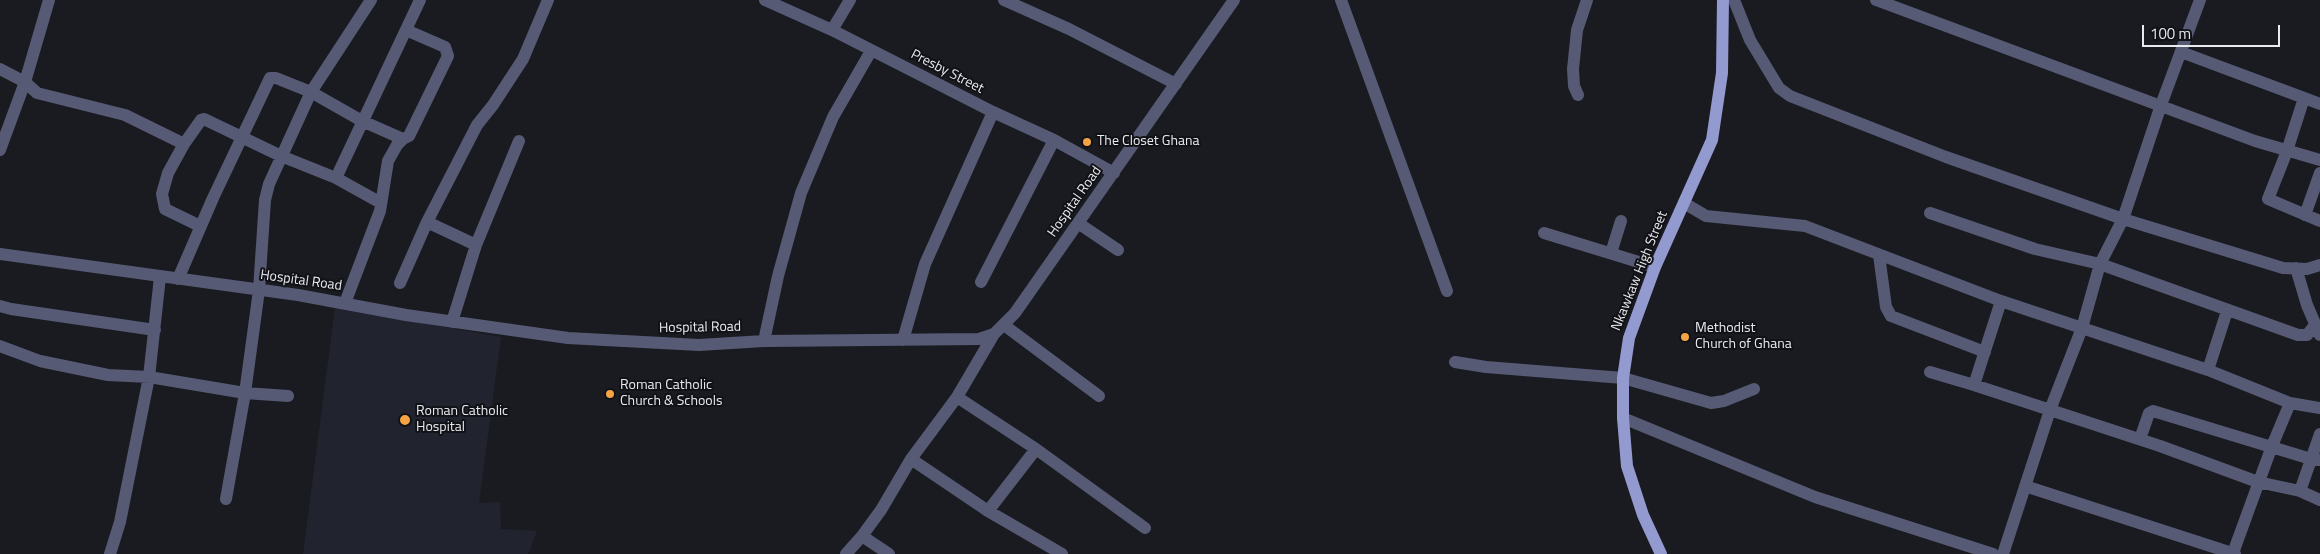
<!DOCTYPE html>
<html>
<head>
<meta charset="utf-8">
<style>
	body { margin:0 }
	#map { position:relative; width:2320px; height:554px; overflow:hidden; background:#1a1b20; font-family:"Titillium Web",sans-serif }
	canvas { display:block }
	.scale { position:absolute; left:2142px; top:25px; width:138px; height:22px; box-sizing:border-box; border:2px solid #e9eaed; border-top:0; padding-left:6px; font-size:15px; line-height:18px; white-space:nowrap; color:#e9eaed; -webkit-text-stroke:4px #111217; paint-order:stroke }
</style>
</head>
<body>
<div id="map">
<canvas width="2320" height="554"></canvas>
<div class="scale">100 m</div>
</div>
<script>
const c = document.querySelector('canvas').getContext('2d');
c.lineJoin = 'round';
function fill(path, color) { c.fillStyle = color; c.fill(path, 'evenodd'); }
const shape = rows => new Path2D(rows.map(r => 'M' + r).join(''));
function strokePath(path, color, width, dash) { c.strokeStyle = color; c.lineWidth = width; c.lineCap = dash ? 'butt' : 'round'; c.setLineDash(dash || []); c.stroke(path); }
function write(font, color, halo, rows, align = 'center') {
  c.font = font + ' "Titillium Web",sans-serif'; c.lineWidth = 4; c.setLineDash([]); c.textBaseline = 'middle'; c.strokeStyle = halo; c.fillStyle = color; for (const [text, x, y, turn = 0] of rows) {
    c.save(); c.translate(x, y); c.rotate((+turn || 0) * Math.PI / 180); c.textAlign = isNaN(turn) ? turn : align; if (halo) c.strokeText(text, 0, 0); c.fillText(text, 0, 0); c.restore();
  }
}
const built = shape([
	[335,307,501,337,479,503,500,502,501,529,537,531,528,554,303,554]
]);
const minor = shape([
	[765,0,832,30,993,112,1054,140,1114,173],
	[1004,0,1069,29,1176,84],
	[1341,0,1447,291],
	[1734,0,1750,40,1779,88,1790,96,1946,157,2123,219,2283,268,2307,269,2320,265],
	[1876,0,2255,141,2320,160],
	[832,30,850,0],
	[2181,52,2320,104],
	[0,69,25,82,37,93,125,115,184,144],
	[1578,95,1574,86,1573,69,1577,30,1587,0],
	[2304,98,2287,151,2268,199,2320,221],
	[0,150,25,82,49,0],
	[336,178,420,0],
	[1684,203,1706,216,1805,226,2001,301,2208,370,2290,403,2320,408],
	[1930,213,2035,249,2100,264,2298,335,2307,335,2315,325],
	[2305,215,2320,173],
	[427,222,476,245],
	[1078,223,1118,250],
	[200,226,165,209,162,194,168,173,184,144,201,120,204,119,281,156,336,178,381,203],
	[1544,233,1655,267],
	[1611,253,1621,221],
	[0,254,298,295,406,315,568,338,699,345,764,341,979,339,994,334,1015,313,1234,0],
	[1879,255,1886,307,1891,316,1985,352],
	[2296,268,2307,305,2320,335],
	[178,279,213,198,270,78,276,78,311,92,362,121,403,139,409,136,448,56,445,47,406,30],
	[981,282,1054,140],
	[400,283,427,222,477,125,493,105,523,59,548,0],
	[345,303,380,211,388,161,397,145,403,139],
	[0,306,11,309,155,330],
	[452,322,476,245,519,141],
	[1004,325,1099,396],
	[903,340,925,264,993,112],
	[764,341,778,276,801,193,833,117,871,51],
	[0,346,40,361,108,375,149,377,245,393,288,396],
	[1455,362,1486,367,1623,378,1711,403,1724,401,1754,389],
	[2208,370,2227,311],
	[1930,372,1974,385,2160,446,2258,482,2300,491,2320,500],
	[1974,385,2001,301],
	[957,397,1036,449,1145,528],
	[1623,418,1815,497,1993,554],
	[2140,439,2149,413,2153,411,2311,459,2320,460],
	[911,459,988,511,1062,554],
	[2025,486,2235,554],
	[2300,491,2320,434],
	[226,499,245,393,259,290,265,200,269,184,311,92,371,0],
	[988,511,1036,449],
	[2233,553,2272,446,2290,403],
	[110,554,120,522,149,377,160,277],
	[846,554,862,536],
	[889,554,862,536,881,510,911,459,957,397,994,334],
	[2003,554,2050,410,2082,328,2100,264,2123,219,2161,105,2200,0]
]);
const major = shape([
	[1661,554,1643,515,1627,466,1623,418,1623,378,1629,338,1655,267,1712,140,1722,73,1723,0]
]);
const markers = [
	[1087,142,5,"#f4a443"],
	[1685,337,5,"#f4a443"],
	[610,394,5,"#f4a443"],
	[405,420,6,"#f4a443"]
];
const streetNames = [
	["Presby Street",947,72,27],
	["Hospital Road",1075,202,-55],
	["Nkawkaw High Street",1640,271,-68],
	["Hospital Road",301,281,8],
	["Hospital Road",700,328,-1]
];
const poiNames = [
	["The Closet Ghana",1097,142],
	["Methodist",1695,329],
	["Church of Ghana",1695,345],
	["Roman Catholic",620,386],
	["Church & Schools",620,402],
	["Roman Catholic",416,412],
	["Hospital",416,428]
];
fill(built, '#21232e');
strokePath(minor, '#565a75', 12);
strokePath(major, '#929ad0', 12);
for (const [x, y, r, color] of markers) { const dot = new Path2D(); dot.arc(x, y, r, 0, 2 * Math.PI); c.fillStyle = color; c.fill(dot); strokePath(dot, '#111217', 2); }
write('14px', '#e9eaed', '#111217', streetNames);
write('14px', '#e9eaed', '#111217', poiNames, 'left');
</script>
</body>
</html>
